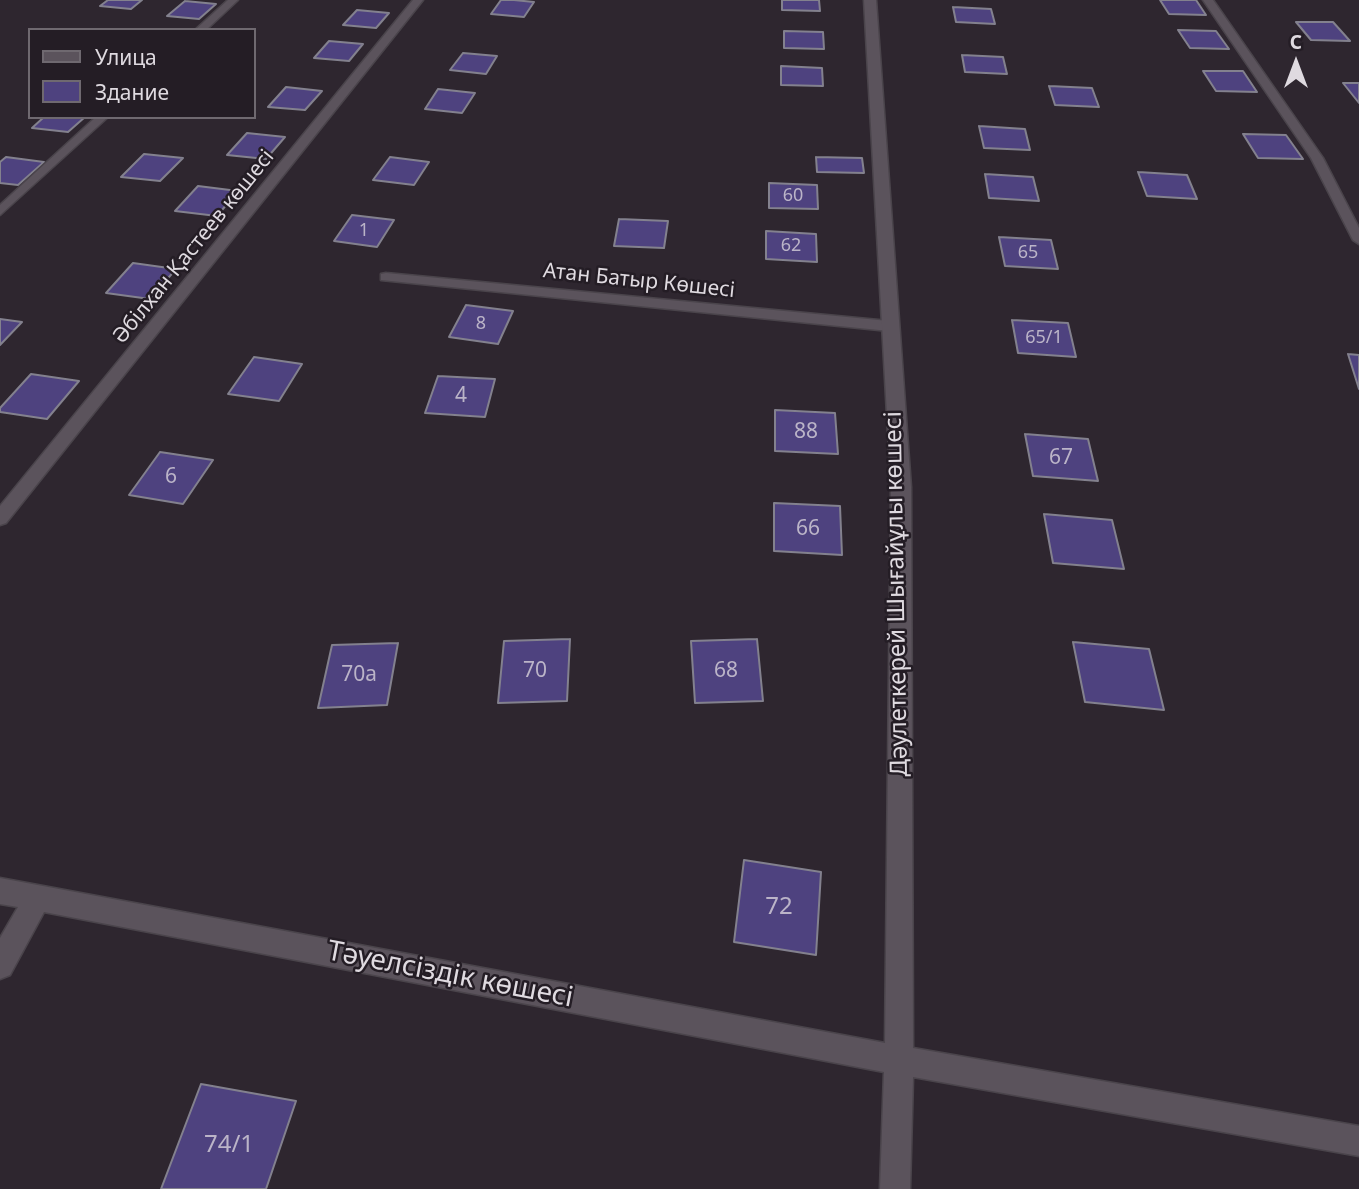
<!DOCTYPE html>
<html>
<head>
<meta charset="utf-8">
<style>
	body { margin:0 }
	#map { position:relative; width:1359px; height:1189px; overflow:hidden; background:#2e262f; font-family:"Noto Sans",sans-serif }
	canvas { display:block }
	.legend { position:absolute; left:28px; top:28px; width:228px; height:91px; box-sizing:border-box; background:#241d25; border:2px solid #6f6970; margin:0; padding:9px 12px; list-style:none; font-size:21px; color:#dfdae0 }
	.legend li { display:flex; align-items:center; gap:14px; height:35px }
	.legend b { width:35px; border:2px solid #6f6970 }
	.north { position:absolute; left:1261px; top:28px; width:70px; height:70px; -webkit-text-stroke:5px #241d25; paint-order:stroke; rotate:0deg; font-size:19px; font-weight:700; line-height:28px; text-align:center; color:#dfdae0 }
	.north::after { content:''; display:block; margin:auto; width:24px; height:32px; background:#dfdae0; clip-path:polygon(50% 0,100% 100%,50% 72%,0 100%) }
</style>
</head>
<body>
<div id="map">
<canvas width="1359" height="1189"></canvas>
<ul class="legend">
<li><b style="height:9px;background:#5b535c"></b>Улица</li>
<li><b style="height:19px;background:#4e427f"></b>Здание</li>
</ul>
<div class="north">С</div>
</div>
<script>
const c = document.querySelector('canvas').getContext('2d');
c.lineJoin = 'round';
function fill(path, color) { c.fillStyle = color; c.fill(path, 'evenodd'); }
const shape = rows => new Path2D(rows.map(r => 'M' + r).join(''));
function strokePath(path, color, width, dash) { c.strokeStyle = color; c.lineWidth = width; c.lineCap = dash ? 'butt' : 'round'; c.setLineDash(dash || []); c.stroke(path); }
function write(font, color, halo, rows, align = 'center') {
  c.font = font + ' "Noto Sans",sans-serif'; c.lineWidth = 5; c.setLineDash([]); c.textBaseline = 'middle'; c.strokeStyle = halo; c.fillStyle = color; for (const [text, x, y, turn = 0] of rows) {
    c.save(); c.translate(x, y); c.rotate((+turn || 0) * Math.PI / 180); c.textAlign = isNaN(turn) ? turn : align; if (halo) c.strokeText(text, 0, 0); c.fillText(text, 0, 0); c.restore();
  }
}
const building = shape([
	[108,0,142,0,131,9,100,6,108,0],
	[501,0,514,0,534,2,524,17,491,14,501,0],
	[782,0,819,0,820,11,782,10,782,0],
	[1160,0,1196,0,1206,15,1169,14,1160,0],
	[185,1,216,4,199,19,167,16,185,1],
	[953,7,991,9,995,24,956,22,953,7],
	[357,10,389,13,376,28,343,25,357,10],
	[1296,22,1333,22,1350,41,1311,40,1296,22],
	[1178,30,1216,31,1229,49,1190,48,1178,30],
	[784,31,823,32,824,49,784,48,784,31],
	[329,41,363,44,349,61,314,58,329,41],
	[463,53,497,56,486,74,450,70,463,53],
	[962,55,1003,57,1007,74,965,72,962,55],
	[781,66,822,68,823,86,781,85,781,66],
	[1203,71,1243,71,1257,92,1216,91,1203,71],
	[1343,83,1359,83,1359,103,1343,83],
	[1049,86,1092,88,1099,107,1055,105,1049,86],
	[286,87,322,91,305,110,268,107,286,87],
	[438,89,475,93,462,113,425,109,438,89],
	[44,117,85,117,68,132,32,128,44,117],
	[979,126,1025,129,1030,150,984,148,979,126],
	[247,133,285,137,266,159,227,155,247,133],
	[1243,134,1286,135,1303,159,1258,158,1243,134],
	[144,154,183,158,160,181,121,177,144,154],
	[6,157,44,162,18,185,0,183,0,162,6,157],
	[390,157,429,162,414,185,373,180,390,157],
	[816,157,862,158,864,173,817,172,816,157],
	[1138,172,1187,175,1197,199,1147,196,1138,172],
	[985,174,1033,177,1039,201,989,198,985,174],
	[769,183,817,185,818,209,769,208,769,183],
	[198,186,238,191,217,216,175,211,198,186],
	[352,215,394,220,377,247,334,241,352,215],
	[619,219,668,221,664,248,614,246,619,219],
	[766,231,816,234,817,262,766,259,766,231],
	[999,237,1051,240,1058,269,1005,266,999,237],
	[133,263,176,269,150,299,106,293,133,263],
	[466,305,513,311,498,344,449,337,466,305],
	[0,319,22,322,0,345,0,319],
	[1012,320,1068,323,1076,357,1018,353,1012,320],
	[1348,354,1359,355,1359,389,1348,354],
	[254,357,302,364,279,401,228,394,254,357],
	[31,374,79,381,47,419,0,412,0,408,31,374],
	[438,376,495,379,485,417,425,413,438,376],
	[775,410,835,413,838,454,775,451,775,410],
	[1025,434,1088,439,1098,481,1033,476,1025,434],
	[160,452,213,460,183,504,129,495,160,452],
	[774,503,840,506,842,555,774,551,774,503],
	[1044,514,1112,520,1124,569,1053,563,1044,514],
	[570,639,567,701,498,703,504,641,570,639],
	[757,639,763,701,695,703,691,641,757,639],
	[1073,642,1149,649,1164,710,1085,702,1073,642],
	[398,643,387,705,318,708,332,645,398,643],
	[744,860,821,872,816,955,734,942,744,860],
	[201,1084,296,1101,266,1189,161,1189,201,1084]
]);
const lane = shape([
	[228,0,238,0,206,30,195,30,228,0],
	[413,0,423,0,6,523,0,525,0,506,413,0],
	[1203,0,1213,0,1323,158,1359,228,1359,244,1353,240,1311,158,1203,0],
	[96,117,108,117,0,215,0,205,96,117],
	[386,273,889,321,896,326,889,331,381,280,381,274,386,273]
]);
const street = shape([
	[864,0,876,0,911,487,913,1048,1359,1126,1359,1156,913,1077,910,1189,880,1189,884,1072,44,912,10,975,0,979,0,938,18,907,0,904,0,878,885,1043,891,487,864,0]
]);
const farNumbernames = [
	["60",793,196],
	["1",364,231],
	["62",791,246],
	["65",1028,253],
	["8",481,324],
	["65/1",1044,338]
];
const farStreetnames = [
	["Әбілхан Қастеев көшесі",194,247,-51],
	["Атан Батыр Көшесі",639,281,6]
];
const numberNames = [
	["4",461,396],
	["88",806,432],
	["67",1061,458],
	["6",171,477],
	["66",808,529],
	["70",535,671],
	["68",726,671],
	["70а",359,675]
];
const streetNames = [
	["Дәулеткерей Шығайұлы көшесі",897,594,-91]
];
const nearNumbernames = [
	["72",779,907],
	["74/1",229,1145]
];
const nearStreetnames = [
	["Тәуелсіздік көшесі",450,975,11]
];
fill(building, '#4e427f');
strokePath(building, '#83818e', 2);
strokePath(lane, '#4a444b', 3);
strokePath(street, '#4a444b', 3);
fill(lane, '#5b535c');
fill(street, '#5b535c');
write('18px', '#bbb4c8', null, farNumbernames);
write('21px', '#dfdae0', '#241d25', farStreetnames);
write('21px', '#bbb4c8', null, numberNames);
write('24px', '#dfdae0', '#241d25', streetNames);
write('24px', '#bbb4c8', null, nearNumbernames);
write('28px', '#dfdae0', '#241d25', nearStreetnames);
</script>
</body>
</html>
